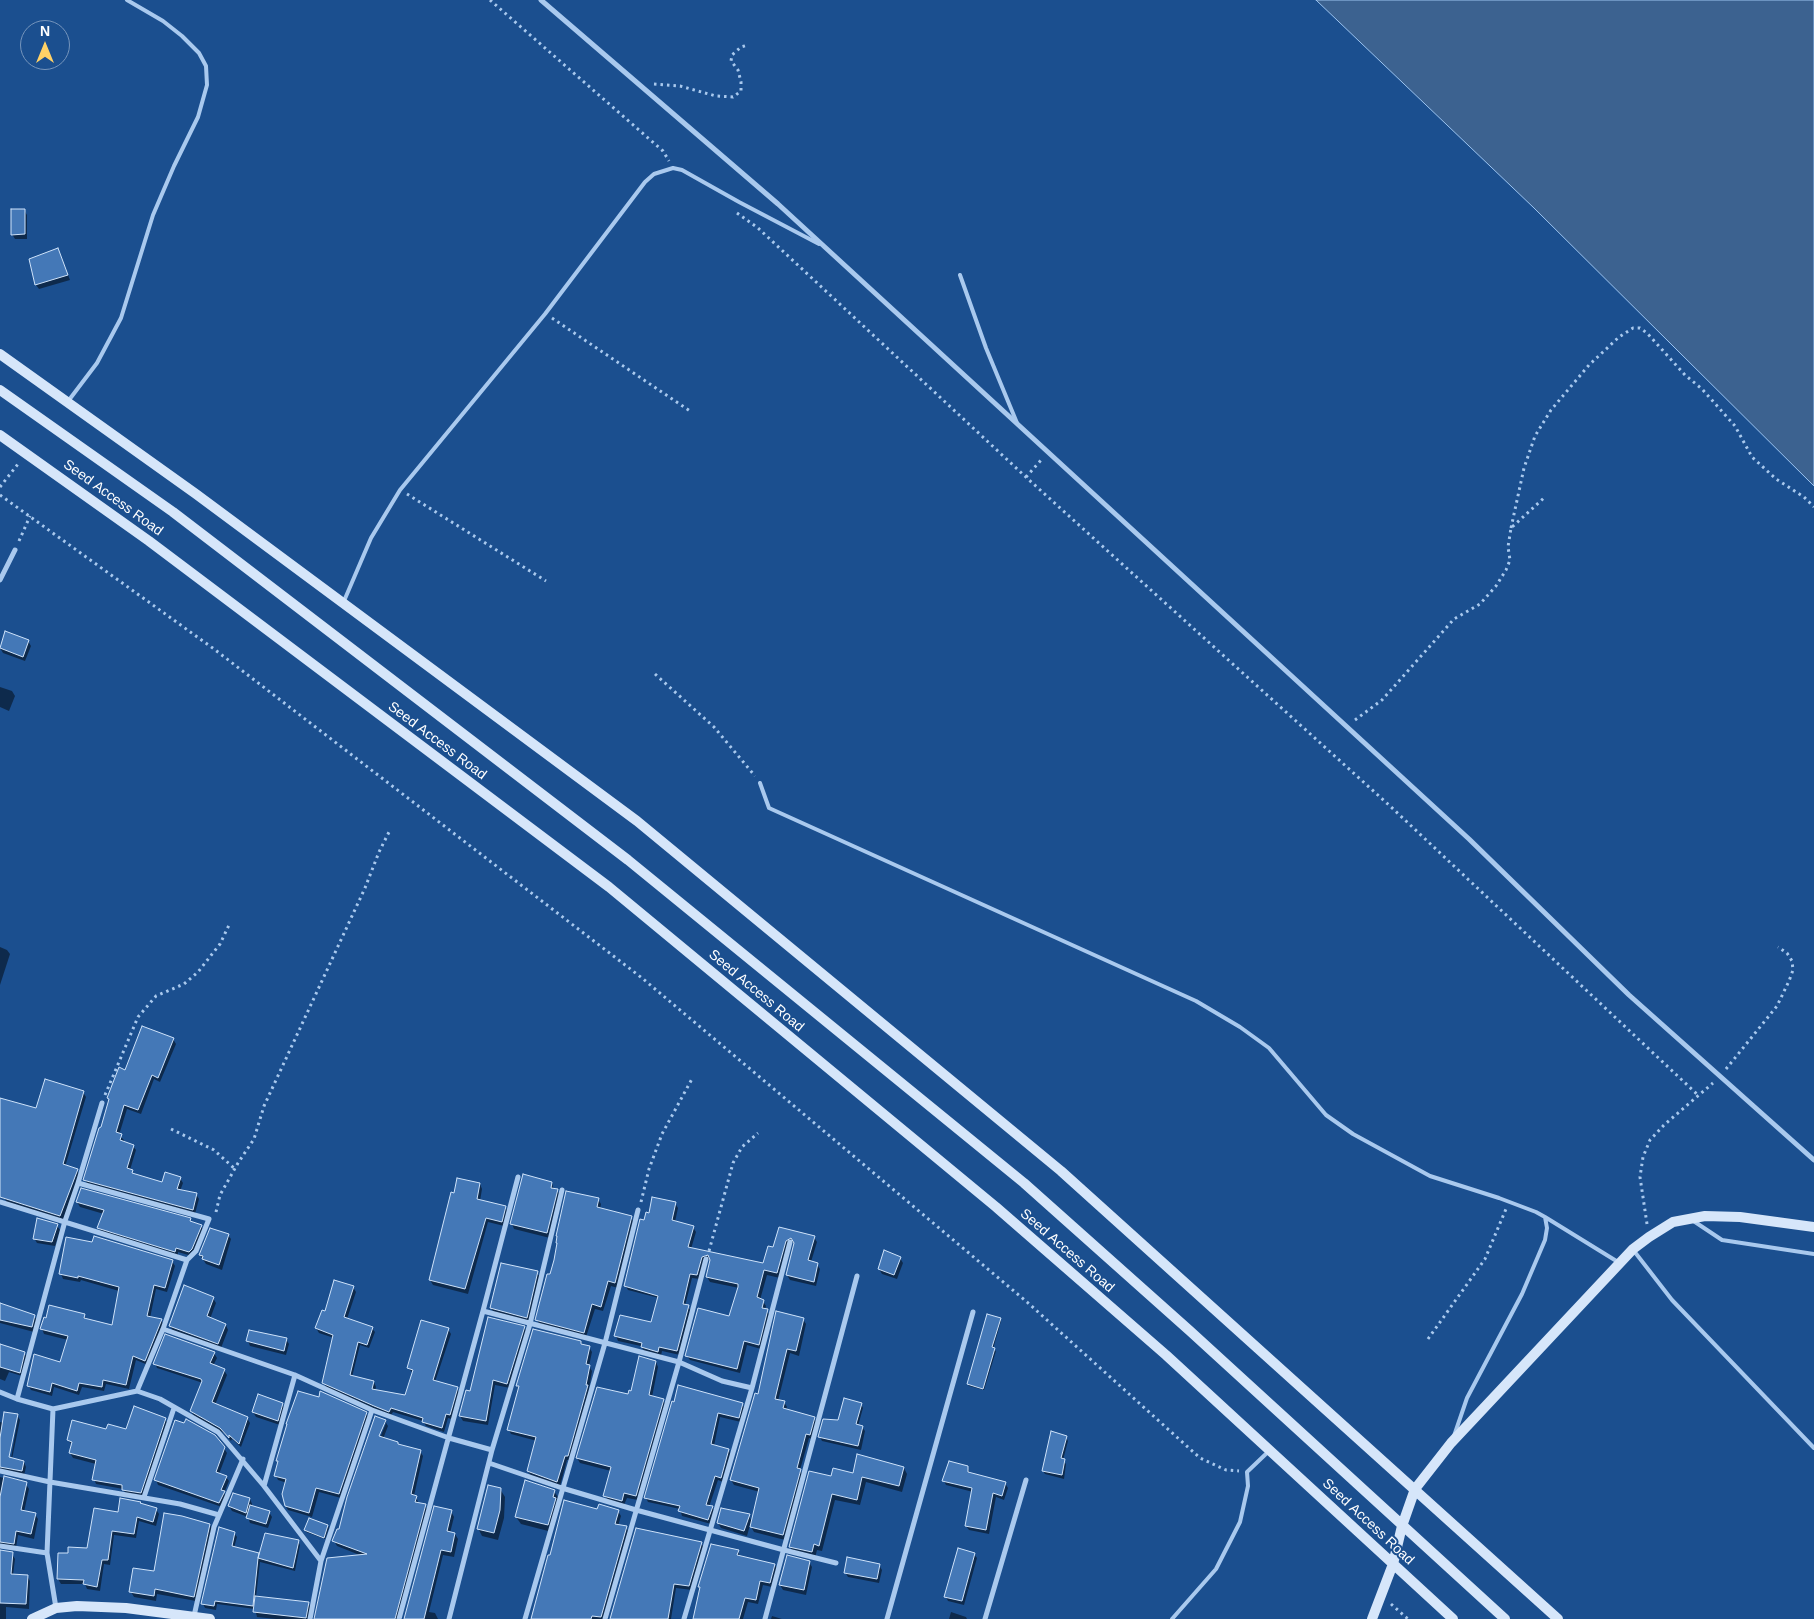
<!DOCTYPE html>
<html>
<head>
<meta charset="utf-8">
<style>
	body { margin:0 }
	#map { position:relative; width:1814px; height:1619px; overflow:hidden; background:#1b4f8f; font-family:Helvetica,sans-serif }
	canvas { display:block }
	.north { position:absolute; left:20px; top:20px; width:50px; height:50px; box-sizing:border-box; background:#1b4f8f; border:1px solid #7695bc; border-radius:50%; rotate:0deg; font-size:14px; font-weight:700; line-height:20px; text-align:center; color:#fff }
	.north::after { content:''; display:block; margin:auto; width:18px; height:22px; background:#ffd166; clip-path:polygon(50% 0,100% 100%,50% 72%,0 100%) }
</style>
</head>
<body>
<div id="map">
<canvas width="1814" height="1619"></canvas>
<div class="north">N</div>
</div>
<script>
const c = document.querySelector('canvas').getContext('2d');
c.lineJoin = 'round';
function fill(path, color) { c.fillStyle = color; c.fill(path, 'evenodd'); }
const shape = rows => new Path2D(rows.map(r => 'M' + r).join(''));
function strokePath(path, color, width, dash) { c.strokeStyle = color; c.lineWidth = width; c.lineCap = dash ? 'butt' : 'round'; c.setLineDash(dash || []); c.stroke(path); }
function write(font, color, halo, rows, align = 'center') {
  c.font = font + ' Helvetica,sans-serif'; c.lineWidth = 4; c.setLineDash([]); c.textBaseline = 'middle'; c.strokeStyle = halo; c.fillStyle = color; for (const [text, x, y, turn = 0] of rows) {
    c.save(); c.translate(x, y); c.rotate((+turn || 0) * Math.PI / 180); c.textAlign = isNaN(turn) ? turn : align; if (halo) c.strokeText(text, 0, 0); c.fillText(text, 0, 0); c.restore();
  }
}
const water = shape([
	[1316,0,1814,0,1814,486,1534,208,1316,0]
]);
const shadow = shape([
	[24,210,27,215,27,239,15,239,12,234],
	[60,254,70,280,39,289,36,285],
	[28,641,31,646,25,661,3,653,0,648],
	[0,687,12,691,15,696,9,711,0,707],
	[0,947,7,950,10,954,0,985],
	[173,1039,176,1044,160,1082,154,1079,141,1114,127,1109,119,1135,124,1140,123,1143,133,1146,136,1150,130,1170,135,1175,163,1183,180,1178,183,1183,180,1191,196,1194,199,1199,195,1214,88,1185,85,1180,102,1128,125,1071],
	[83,1092,86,1097,65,1167,77,1170,79,1175,63,1220,7,1203,5,1199,0,1197,0,1099,37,1109],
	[552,1183,554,1190,557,1190,560,1195,550,1238,514,1229,512,1224],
	[480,1184,482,1189,480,1201,505,1207,508,1212,504,1226,488,1222,468,1294,433,1285,430,1280],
	[598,1199,601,1204,600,1209,631,1218,634,1222,618,1288,611,1286,603,1311,595,1309,586,1337,540,1325,537,1320,555,1260],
	[77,1202,190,1220,192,1223,201,1226,204,1231,192,1256,178,1252,178,1256,101,1232,99,1228,104,1214,80,1207],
	[675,1203,678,1208,675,1222,693,1227,696,1232,691,1249,764,1265,773,1249,780,1229,814,1237,817,1242,811,1262,817,1264,820,1269,816,1286,790,1280,787,1275,796,1243,791,1242,780,1278,767,1275,760,1300,763,1301,766,1306,765,1310,770,1315,761,1349,747,1345,740,1373,690,1360,687,1356,730,1318,739,1288,710,1282,707,1277,711,1261,709,1259,704,1263,700,1279,692,1278,685,1306,688,1307,691,1311,680,1355,662,1351,661,1356,645,1352,641,1346,618,1341,616,1336,652,1323,659,1298,628,1290,625,1285,645,1221,649,1215],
	[57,1226,60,1230,55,1246,37,1243,34,1238],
	[228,1235,231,1239,222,1270,206,1264,200,1255],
	[900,1258,903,1263,897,1279,882,1274,879,1269],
	[172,1261,175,1266,167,1292,156,1289,150,1318,161,1320,164,1325,148,1365,136,1360,129,1389,106,1384,104,1391,82,1387,79,1395,54,1387,52,1396,31,1390,28,1385,60,1363,68,1340,44,1334,42,1329,84,1315,87,1320,113,1326,119,1291,81,1280,80,1282,63,1279,61,1274],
	[537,1273,540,1277,529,1322,494,1313,491,1308],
	[353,1287,356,1292,347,1319,372,1328,375,1332,369,1348,360,1345,352,1377,374,1382,376,1387,375,1391,406,1396,413,1373,408,1368,448,1329,451,1334,435,1382,457,1388,459,1393,452,1419,448,1418,444,1432,426,1426,423,1421,393,1412,391,1415,377,1410,326,1387,324,1382,334,1338,319,1333,316,1328,325,1313],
	[213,1298,216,1303,210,1319,226,1325,228,1330,221,1348,173,1331,170,1326],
	[0,1304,34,1316,37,1320,34,1332,0,1323],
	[803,1319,806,1324,799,1356,790,1353,778,1401,784,1402,787,1407,786,1410,814,1418,817,1423,812,1439,809,1438,800,1470,803,1475,785,1540,754,1532,750,1525,747,1536,721,1528,718,1523,749,1516,752,1522,760,1492,734,1485,731,1480,758,1395],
	[1000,1319,1001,1321,993,1349,996,1351,984,1390,969,1386,968,1384],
	[524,1327,527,1332,510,1388,495,1385,488,1425,463,1421,460,1416,471,1393],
	[286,1339,289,1344,286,1355,250,1346,248,1341],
	[581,1342,583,1346,589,1347,592,1352,589,1366,592,1371,589,1389,590,1391,570,1460,567,1460,560,1486,531,1476,528,1471,537,1441,511,1434,509,1430,519,1389,517,1385],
	[0,1346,24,1353,27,1357,22,1376,9,1372,5,1381,0,1379],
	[214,1353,217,1358,213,1366,224,1370,227,1375,215,1405,247,1418,250,1423,241,1447,232,1439,231,1441,224,1433,194,1416,191,1411,203,1383,157,1368,155,1363],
	[656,1362,658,1367,652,1397,663,1400,666,1405,638,1500,627,1498,624,1505,608,1500,605,1496,611,1471,580,1463,577,1458],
	[320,1399,366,1413,369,1418,341,1498,319,1492,312,1517,288,1510,285,1505,287,1483,278,1480,276,1476,279,1463,278,1460],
	[673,1403,742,1404,745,1409,741,1422,720,1417,714,1446,729,1450,731,1455,723,1482,718,1480,709,1507,712,1507,715,1512,711,1524,682,1516,680,1509,648,1502,646,1498],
	[282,1404,285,1409,280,1425,256,1417,253,1412],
	[861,1404,863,1408,858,1426,862,1427,865,1431,861,1450,822,1441,820,1437],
	[17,1415,20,1420,12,1459,24,1462,26,1467,24,1476,0,1473,0,1422,4,1423],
	[16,1418,18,1418,10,1464,7,1463],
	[375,1417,385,1421,388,1426,383,1439,398,1443,399,1446,420,1451,423,1456,414,1496,416,1497,419,1504,425,1505,428,1511,399,1619,316,1619,328,1559,362,1556,337,1546,334,1541,337,1530,340,1531,349,1497],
	[383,1423,386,1423,378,1443,376,1442],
	[165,1419,168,1424,143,1497,126,1494,123,1489,96,1484,94,1479,96,1464,73,1458,70,1453,72,1445,68,1440,107,1431,126,1430],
	[1066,1437,1068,1441,1063,1460,1066,1464,1064,1479,1045,1474,1043,1471],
	[224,1448,227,1453,219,1474,226,1477,229,1481,224,1493,226,1497,222,1507,158,1485,156,1480],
	[967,1467,970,1473,1005,1483,1008,1488,1004,1500,996,1497,989,1534,969,1530,966,1526,973,1492,946,1485,944,1481],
	[904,1468,907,1474,902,1492,866,1482,860,1505,835,1500,822,1551,817,1550,815,1558,794,1553,790,1547,832,1478],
	[0,1477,26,1484,29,1489,24,1512,35,1514,38,1519,34,1539,18,1535,16,1548,2,1546,0,1549],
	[500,1489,505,1497,504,1518,498,1540,482,1536,478,1528],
	[554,1491,559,1499,552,1532,521,1524,516,1517],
	[250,1499,252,1504,251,1507,269,1512,272,1517,268,1528,250,1523,248,1517,232,1511,229,1506],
	[141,1505,156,1509,159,1514,156,1526,139,1521,136,1538,114,1535,110,1565,104,1564,100,1591,87,1589,85,1584,61,1584,58,1579,70,1554,88,1549,119,1513],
	[598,1510,618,1511,621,1516,618,1526,626,1528,629,1532,604,1619,533,1619],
	[451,1511,454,1517,450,1533,455,1534,458,1539,454,1557,443,1555,429,1612,435,1613,438,1619,405,1619],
	[210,1525,212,1530,196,1601,157,1594,156,1601,134,1597,131,1592,155,1573],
	[328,1526,329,1528,325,1539,306,1532,305,1530],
	[234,1533,237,1537,234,1548,258,1554,260,1557,298,1541,300,1545,295,1571,260,1562,256,1597,308,1603,311,1608,309,1619,276,1619,257,1617,255,1609,217,1604,216,1610,205,1608,203,1604],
	[701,1543,704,1548,692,1590,676,1588,671,1619,611,1619],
	[738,1551,740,1557,775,1565,777,1569,772,1587,763,1585,758,1604,748,1602,743,1619,694,1619,701,1589,699,1587],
	[0,1552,12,1554,15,1559,13,1575,27,1576,30,1581,29,1609,6,1607,6,1619,0,1619],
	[974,1554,977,1558,964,1605,948,1601,946,1597],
	[809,1562,812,1567,806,1595,783,1590,780,1585],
	[879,1565,882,1570,879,1583,848,1577,845,1572],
	[951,1612,966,1617,967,1619,949,1619],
	[772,1616,782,1619,771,1619]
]);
const building = shape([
	[11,209,25,209,25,234,11,235,11,209],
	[58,248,68,275,35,285,29,259,58,248],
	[5,631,29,640,23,657,0,648,5,631],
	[142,1026,174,1038,158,1078,152,1075,138,1110,124,1105,116,1132,122,1134,120,1140,134,1145,127,1168,133,1170,132,1173,162,1182,165,1172,181,1177,177,1189,197,1193,193,1210,83,1180,99,1128,101,1127,109,1099,107,1098,119,1067,125,1070,142,1026],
	[45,1079,84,1091,63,1164,78,1169,60,1216,0,1197,0,1098,36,1108,45,1079],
	[523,1174,552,1182,551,1188,558,1189,547,1233,510,1224,523,1174],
	[457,1178,480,1183,477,1199,506,1206,502,1222,486,1218,465,1289,429,1280,451,1192,454,1193,457,1178],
	[81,1188,191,1218,190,1221,202,1225,192,1249,189,1252,176,1248,175,1252,97,1228,104,1210,76,1202,81,1188],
	[566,1191,599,1198,597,1207,632,1216,615,1283,608,1281,601,1307,592,1304,584,1333,535,1320,547,1274,550,1274,554,1260,557,1243,556,1243,557,1236,556,1236,566,1191],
	[652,1197,676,1202,672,1220,694,1226,688,1247,763,1263,768,1246,773,1247,779,1227,815,1236,808,1260,818,1263,814,1282,786,1275,794,1243,791,1238,786,1241,777,1273,764,1270,757,1297,764,1300,762,1308,768,1309,759,1345,744,1341,737,1369,685,1356,698,1308,729,1316,738,1287,738,1284,706,1277,710,1260,708,1255,702,1257,697,1275,690,1274,683,1304,689,1305,677,1351,659,1347,658,1352,641,1347,642,1343,614,1336,620,1315,651,1322,658,1296,624,1286,640,1219,644,1220,646,1212,649,1213,652,1197],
	[37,1218,58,1224,52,1242,33,1239,37,1218],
	[210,1228,229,1234,219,1265,202,1259,203,1256,199,1255,210,1228],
	[94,1236,173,1260,165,1288,154,1285,147,1316,162,1319,145,1361,133,1356,126,1385,103,1380,102,1387,79,1383,77,1391,52,1383,50,1392,27,1386,34,1354,60,1362,68,1336,40,1329,44,1317,46,1318,49,1305,85,1314,84,1318,112,1325,119,1287,78,1276,78,1278,59,1274,66,1237,92,1242,94,1236],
	[884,1250,901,1257,894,1275,878,1269,884,1250],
	[501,1263,538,1271,527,1318,490,1308,501,1263],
	[334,1280,354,1286,344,1317,373,1327,367,1345,358,1342,350,1375,374,1381,372,1389,405,1395,413,1370,407,1368,421,1320,449,1328,433,1380,458,1387,450,1415,446,1414,442,1428,422,1422,423,1418,391,1408,389,1412,374,1406,322,1383,333,1335,315,1328,322,1310,325,1311,334,1280],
	[184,1285,214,1297,207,1316,226,1324,218,1344,169,1326,184,1285],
	[0,1303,35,1315,32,1327,0,1320,0,1303],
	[776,1311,804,1318,796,1351,787,1349,775,1399,785,1401,783,1408,815,1417,810,1435,806,1434,797,1468,801,1469,783,1535,750,1527,759,1488,730,1480,755,1393,758,1394,776,1311],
	[987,1314,1001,1318,992,1347,995,1348,983,1389,967,1384,987,1314],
	[488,1317,525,1326,507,1384,493,1380,486,1421,459,1416,466,1390,470,1391,488,1317],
	[533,1329,581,1341,581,1344,590,1346,586,1364,590,1365,586,1385,588,1385,568,1456,565,1456,557,1482,527,1471,536,1437,507,1430,519,1386,516,1386,533,1329],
	[249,1330,287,1338,284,1351,246,1341,249,1330],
	[165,1334,215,1352,210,1363,225,1369,212,1402,248,1417,239,1444,229,1435,229,1438,220,1428,190,1411,202,1381,201,1379,153,1364,165,1334],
	[0,1344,25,1352,20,1373,0,1367,0,1344],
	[639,1356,656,1361,649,1395,664,1399,636,1496,624,1493,622,1501,603,1496,611,1467,576,1458,597,1387,628,1394,629,1390,631,1391,639,1356],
	[678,1385,743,1403,739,1418,718,1413,711,1444,729,1449,721,1478,715,1476,706,1505,713,1506,708,1520,678,1511,680,1506,644,1498,672,1401,674,1402,678,1385],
	[298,1391,319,1397,320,1391,367,1412,339,1494,316,1488,309,1513,285,1506,282,1494,286,1479,274,1476,278,1461,276,1461,287,1424,286,1424,298,1391],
	[258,1394,283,1403,278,1421,252,1412,258,1394],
	[844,1398,862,1403,856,1424,863,1426,858,1446,818,1437,823,1419,838,1420,844,1398],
	[134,1406,166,1418,141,1493,122,1490,122,1485,92,1480,96,1460,69,1453,72,1442,67,1440,72,1420,106,1429,108,1424,126,1429,134,1406],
	[4,1412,18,1414,9,1457,24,1461,22,1471,0,1467,0,1438,4,1412],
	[375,1416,386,1420,379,1436,398,1442,398,1444,421,1450,411,1494,417,1496,415,1502,426,1504,395,1619,314,1619,327,1558,367,1554,332,1541,337,1529,339,1529,347,1497,375,1416],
	[186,1419,215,1435,225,1447,216,1472,227,1476,221,1490,225,1491,219,1503,154,1480,175,1420,184,1423,186,1419],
	[1051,1431,1067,1436,1061,1458,1065,1459,1062,1475,1042,1471,1051,1431],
	[857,1454,904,1467,899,1486,862,1477,857,1500,832,1494,819,1546,814,1544,812,1552,789,1547,809,1471,831,1476,833,1468,853,1473,857,1454],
	[949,1461,968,1466,968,1472,1006,1482,1002,1496,993,1493,986,1530,965,1526,972,1488,942,1481,949,1461],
	[4,1476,27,1482,21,1510,36,1513,31,1534,16,1531,14,1544,0,1542,0,1497,4,1476],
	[525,1480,555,1490,553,1497,556,1498,548,1525,515,1517,525,1480],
	[488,1485,501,1488,500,1510,494,1533,477,1529,488,1485],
	[233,1493,250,1498,246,1513,228,1506,233,1493],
	[120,1498,141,1502,140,1503,157,1508,153,1522,137,1517,134,1534,112,1531,108,1560,102,1560,97,1587,83,1584,84,1580,57,1579,58,1553,68,1553,68,1547,87,1548,94,1508,118,1512,120,1498],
	[564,1500,597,1509,599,1504,619,1510,615,1524,627,1526,601,1617,592,1616,591,1619,531,1619,548,1555,550,1555,564,1500],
	[250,1505,270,1511,266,1524,246,1518,250,1505],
	[434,1506,452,1510,447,1531,455,1533,451,1552,441,1550,424,1619,404,1619,434,1506],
	[721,1508,750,1514,744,1531,717,1523,721,1508],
	[164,1513,182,1516,210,1524,194,1597,155,1589,154,1596,129,1592,133,1568,154,1571,164,1513],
	[309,1518,328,1525,324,1538,304,1530,309,1518],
	[219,1527,235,1532,232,1546,259,1553,258,1558,265,1533,299,1540,293,1568,258,1558,253,1606,215,1601,214,1606,201,1604,219,1527],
	[636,1528,702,1542,689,1586,674,1584,668,1619,610,1619,636,1528],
	[711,1544,739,1550,737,1555,775,1564,770,1583,760,1581,756,1600,745,1598,739,1619,693,1619,700,1587,698,1587,711,1544],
	[958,1548,975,1553,962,1601,944,1597,958,1548],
	[0,1550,13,1552,11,1574,28,1575,26,1604,0,1603,0,1550],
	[787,1555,810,1561,804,1590,779,1585,787,1555],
	[847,1557,880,1564,877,1579,844,1573,847,1557],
	[255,1596,309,1602,306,1618,253,1612,255,1596]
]);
const path = shape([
	[490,0,663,151,669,161],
	[654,84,680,86,716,96,733,97,741,91,741,82,738,70,731,61,732,55,741,47,748,45],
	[737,213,758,228,1028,479,1390,806,1699,1096],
	[552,318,690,411],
	[1026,477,1042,459],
	[0,487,18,464],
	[407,494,546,581],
	[0,495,214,649,642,978,1027,1302,1200,1458,1226,1470,1239,1471],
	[1511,528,1524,468,1535,436,1551,410,1589,365,1619,337,1633,328,1640,328,1647,333,1685,375,1702,389,1735,426,1752,457,1776,479,1804,497,1814,507],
	[19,541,30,516],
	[655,674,714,727,755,776],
	[1355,720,1382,700,1454,619,1480,604,1496,586,1506,570,1510,560,1508,547,1511,528,1545,497],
	[1726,1069,1777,1006,1789,981,1793,970,1792,961,1787,953,1778,947],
	[105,1095,138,1017,156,996,184,984,198,972,220,944,229,925],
	[171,1129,214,1150,235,1169],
	[641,1202,649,1169,662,1134,693,1077],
	[216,1212,220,1195,238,1163,254,1139,264,1106,365,888,379,852,389,832],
	[1647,1224,1640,1177,1643,1157,1650,1140,1664,1125,1713,1083],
	[709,1251,733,1163,742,1147,758,1133],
	[1428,1339,1485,1259,1506,1209],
	[1391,1604,1408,1619]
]);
const lane = shape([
	[960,275,986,348,1017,423],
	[69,400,97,363,121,318,153,215,174,166,198,117,207,85,206,66,199,53,182,36,163,21,127,0],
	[344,601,371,538,400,490,545,314,645,182,654,174,673,168,682,170,739,202,819,244],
	[760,783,769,808,1196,1001,1240,1027,1269,1048,1326,1115,1353,1134,1430,1176,1499,1198,1536,1212,1545,1217,1547,1228,1545,1240,1522,1294,1467,1398,1454,1436],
	[1545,1217,1618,1262],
	[1692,1220,1722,1240,1814,1254],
	[1634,1251,1672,1300,1814,1448],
	[1172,1619,1216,1569,1240,1522,1248,1486,1247,1472,1269,1451]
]);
const street = shape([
	[541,0,778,204,1469,839,1629,995,1814,1160],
	[0,580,15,550],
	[78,1183,209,1219,196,1251,187,1260,163,1329,137,1391],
	[0,1202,187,1260],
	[483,1311,679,1362,722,1381,752,1388,684,1619],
	[163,1329,295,1375,372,1410,449,1438,492,1450],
	[752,1388,790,1242],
	[0,1392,17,1399,53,1409,137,1391,160,1399,218,1432,264,1486,321,1561,310,1619],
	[17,1399,65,1221,78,1183,102,1103],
	[53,1409,47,1553,56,1608],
	[489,1463,562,1488,636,1510,784,1550,836,1563],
	[0,1471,50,1482,180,1504,219,1515],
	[264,1486,295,1375],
	[144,1497,174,1408],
	[0,1546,47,1553],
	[321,1561,372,1410],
	[194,1616,214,1527,243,1459],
	[399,1619,483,1311,518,1177],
	[449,1619,492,1450,530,1324,562,1190],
	[525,1619,605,1343,638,1210],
	[605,1619,679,1362,706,1259],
	[765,1619,857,1276],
	[887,1619,973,1312],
	[985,1619,1026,1480]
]);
const secondary = shape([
	[0,354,196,494,637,821,1061,1171,1558,1619],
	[0,390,173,512,628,860,1024,1183,1190,1331,1505,1619],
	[0,435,149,541,609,887,996,1207,1166,1355,1453,1619],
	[32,1619,56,1608,77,1606,126,1608,210,1619],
	[1372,1619,1393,1564,1402,1526,1415,1489,1451,1443,1633,1249,1649,1237,1673,1222,1705,1216,1740,1217,1814,1227]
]);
const streetNames = [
	["Seed Access Road",113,498,36],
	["Seed Access Road",437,741,37],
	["Seed Access Road",756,991,40],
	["Seed Access Road",1067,1251,41],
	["Seed Access Road",1368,1522,43]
];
fill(water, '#3c6290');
strokePath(water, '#9cc4f0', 1);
fill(shadow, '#0007');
fill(building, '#4478b7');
strokePath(building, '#cfe3fa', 1);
strokePath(path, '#a9c9ee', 3, [2.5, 4]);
strokePath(lane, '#a9c9ee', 4);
strokePath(street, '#a9c9ee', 5);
strokePath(secondary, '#d6e6fa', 10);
write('14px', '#fff', '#1b4f8f', streetNames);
</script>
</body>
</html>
